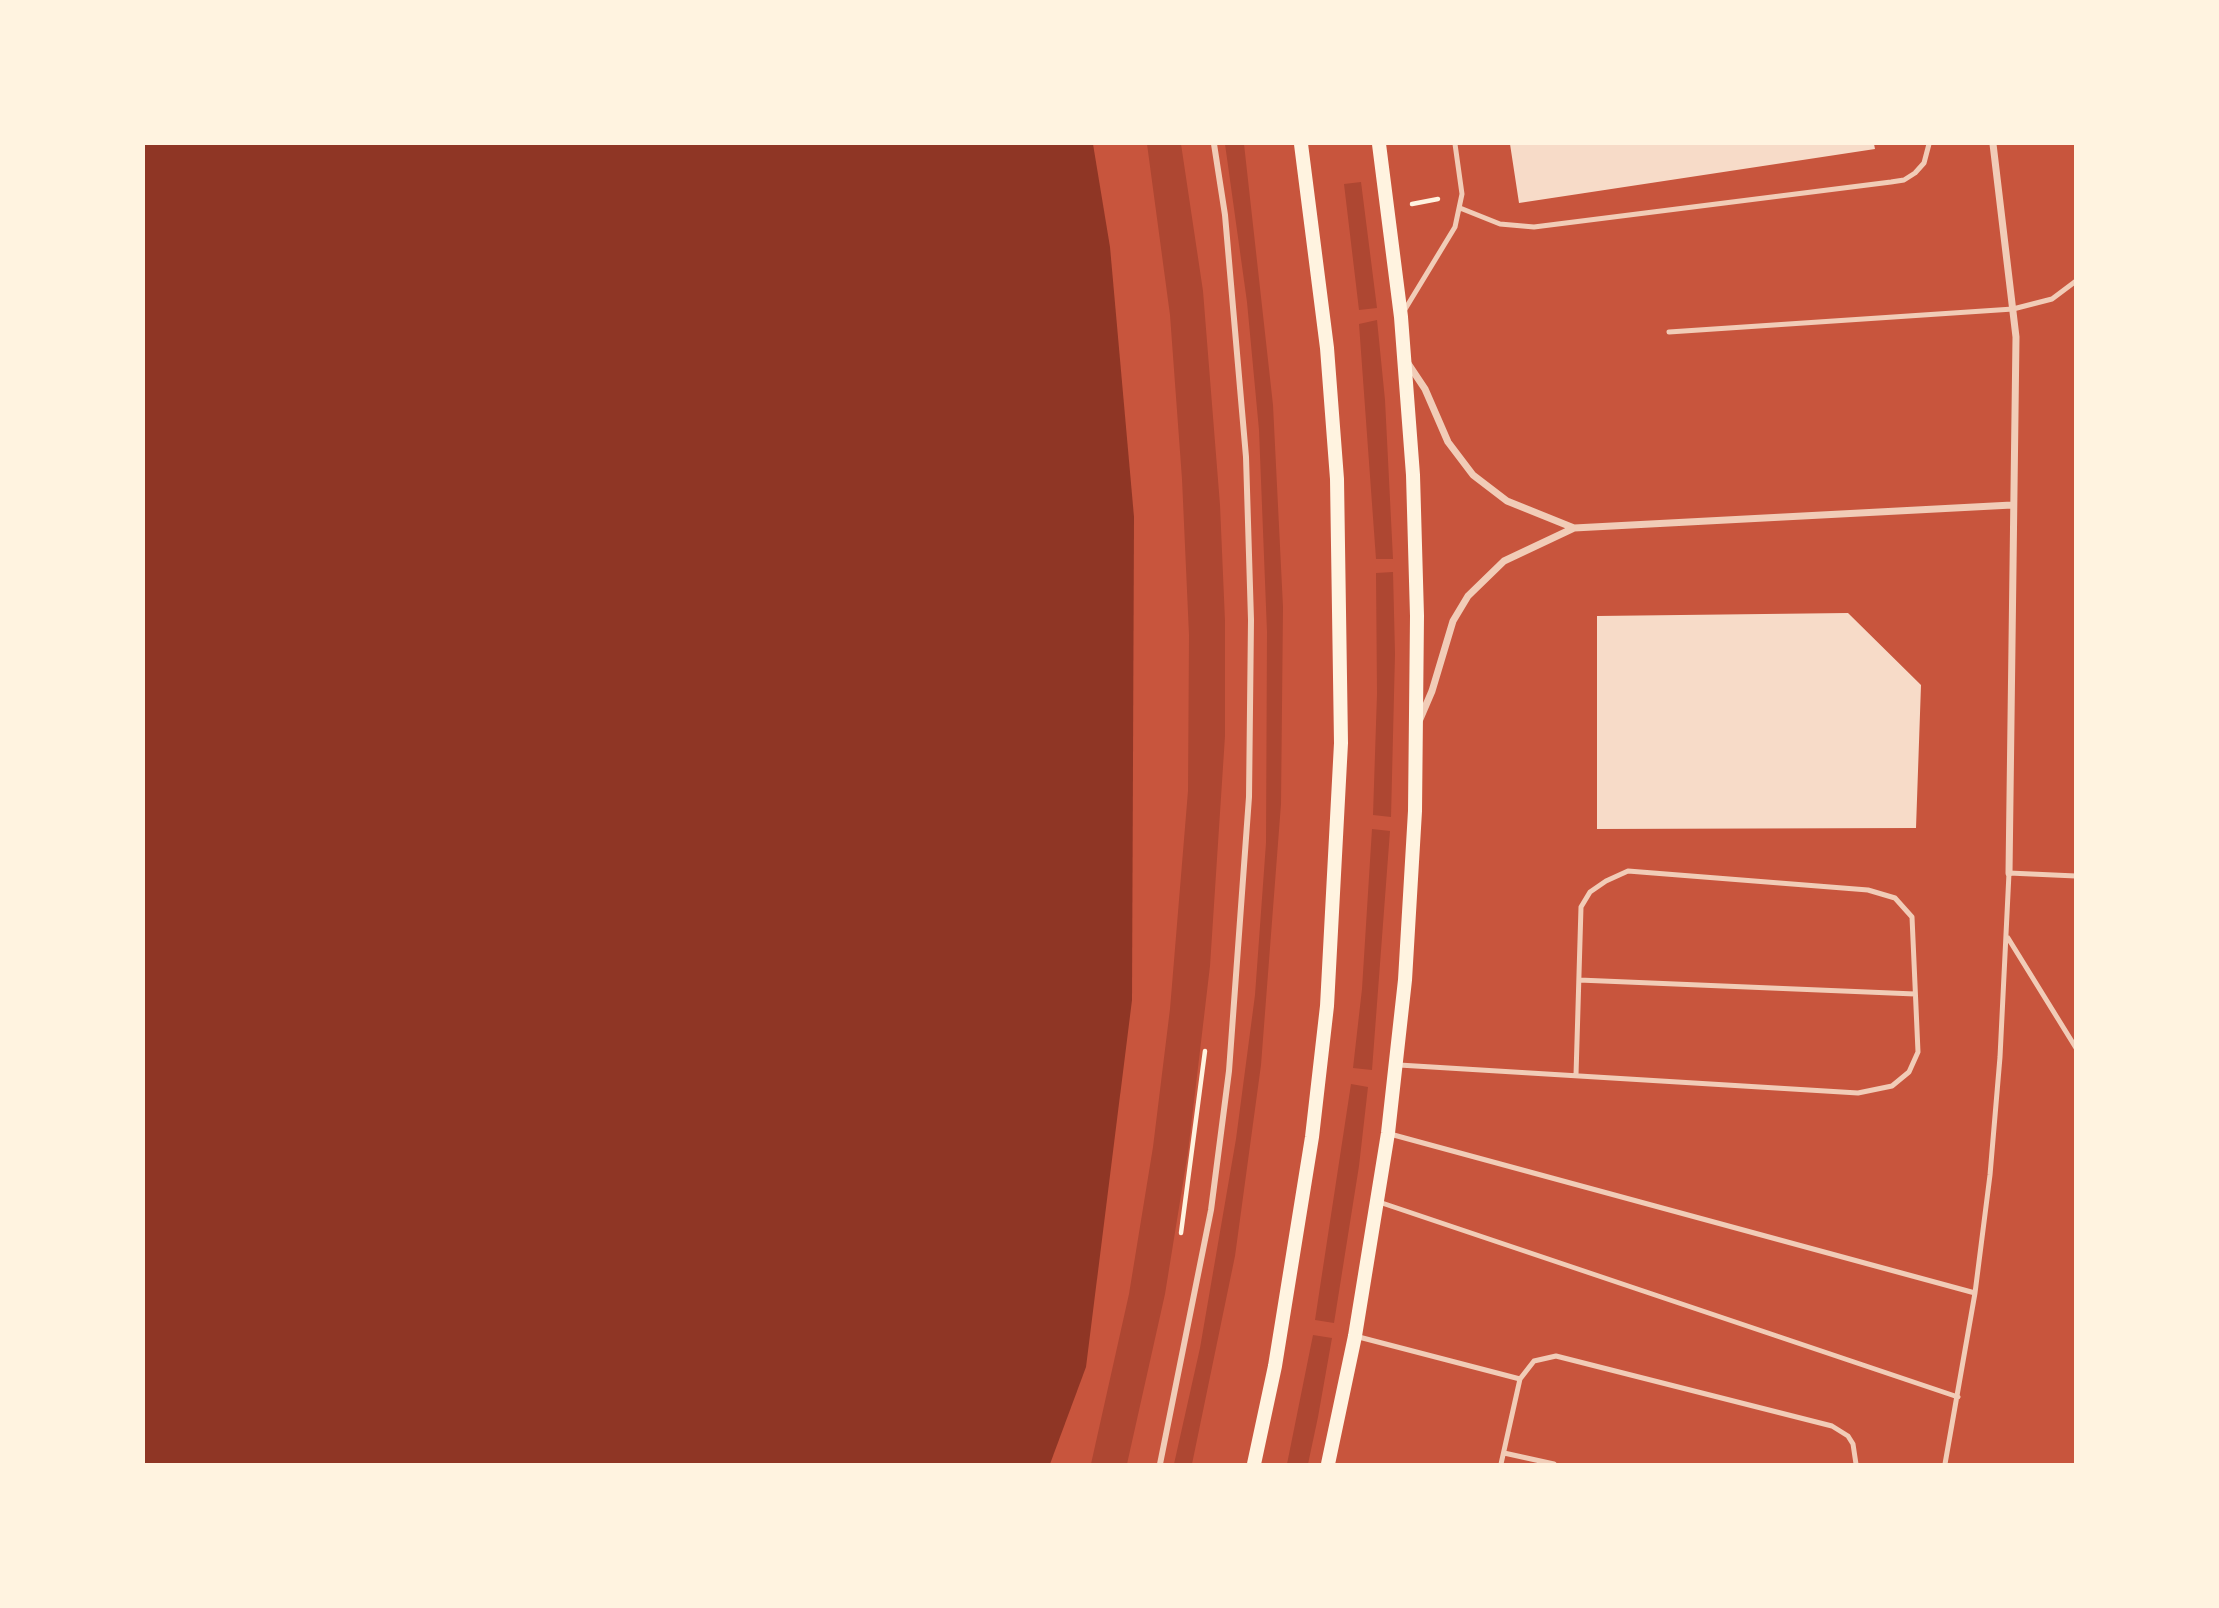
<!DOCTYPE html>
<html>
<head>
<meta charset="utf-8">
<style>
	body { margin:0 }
	#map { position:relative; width:2219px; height:1608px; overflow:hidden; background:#c8553d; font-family:"Open Sans",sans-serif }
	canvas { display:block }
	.frame { position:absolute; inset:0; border:145px solid #fff3e0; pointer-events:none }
</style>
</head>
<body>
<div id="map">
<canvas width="2219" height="1608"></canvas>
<div class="frame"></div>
</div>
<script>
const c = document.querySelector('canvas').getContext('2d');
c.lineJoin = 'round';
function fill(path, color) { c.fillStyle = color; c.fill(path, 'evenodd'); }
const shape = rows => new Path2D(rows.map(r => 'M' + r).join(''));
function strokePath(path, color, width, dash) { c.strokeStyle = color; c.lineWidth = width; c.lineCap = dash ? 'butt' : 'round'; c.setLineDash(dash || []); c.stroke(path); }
const green = shape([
	[1147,144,1181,144,1203,291,1220,505,1225,621,1225,736,1210,966,1188,1152,1165,1294,1127,1464,1091,1464,1129,1294,1153,1147,1170,1009,1188,791,1189,635,1182,479,1170,315],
	[1225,144,1244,144,1273,405,1283,607,1281,804,1261,1065,1235,1256,1192,1464,1174,1464,1200,1348,1236,1139,1255,995,1266,843,1267,632,1259,430,1247,302],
	[1361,182,1377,308,1359,310,1344,184],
	[1377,320,1385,400,1393,559,1376,559,1359,324],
	[1393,572,1395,654,1391,817,1373,815,1377,694,1376,573],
	[1372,829,1390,831,1372,1070,1353,1068,1362,989],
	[1351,1084,1368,1087,1359,1166,1334,1323,1315,1320],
	[1313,1335,1332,1338,1318,1417,1308,1464,1287,1464]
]);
const water = shape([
	[144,144,1093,144,1110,247,1134,517,1132,1000,1086,1367,1050,1464,144,1464]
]);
const building = shape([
	[1510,144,1874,144,1875,149,1519,203],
	[1848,613,1921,685,1916,828,1597,829,1597,616]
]);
const path = shape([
	[1412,204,1438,199],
	[1181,1233,1205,1051]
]);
const service = shape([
	[1460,208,1500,224,1534,227,1891,182,1904,180,1915,173,1924,163,1929,144],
	[1404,311,1455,227,1462,194,1455,144],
	[1669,332,2013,309,2052,299,2076,281],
	[2008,938,2076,1048],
	[1579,980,1915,994],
	[1399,1065,1858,1093,1892,1086,1909,1072,1918,1052,1912,917,1895,898,1868,890,1628,871,1606,881,1590,892,1581,907,1576,1075],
	[1390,1134,1975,1293],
	[1379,1202,1958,1397],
	[1355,1336,1520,1379],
	[1504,1453,1554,1464],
	[1501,1464,1520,1379,1534,1361,1556,1356,1832,1426,1848,1436,1853,1444,1856,1464],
	[1945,1464,1975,1293,1990,1175,2000,1057,2009,873,2076,876]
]);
const pedestrian = shape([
	[1160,1464,1211,1210,1229,1071,1249,797,1251,620,1246,457,1225,215,1214,144]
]);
const minor = shape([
	[1993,144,2016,337,2009,873],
	[1407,362,1425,389,1448,442,1473,475,1507,501,1574,528],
	[1420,719,1432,691,1453,621,1468,596,1504,561,1574,528,2012,505]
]);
const secondary = shape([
	[1254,1464,1275,1366,1312,1137,1327,1006,1341,743,1337,479,1327,348,1301,144],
	[1328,1464,1355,1336,1388,1133,1405,980,1415,811,1417,616,1413,475,1401,317,1379,144]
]);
fill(green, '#ae4732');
fill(water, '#8f3625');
fill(building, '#f7dbc8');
strokePath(path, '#fff3e0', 4.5);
strokePath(service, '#f1ccb7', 5);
strokePath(pedestrian, '#f1ccb7', 6);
strokePath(minor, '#f1ccb7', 7);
strokePath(secondary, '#fff3e0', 14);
</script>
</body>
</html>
